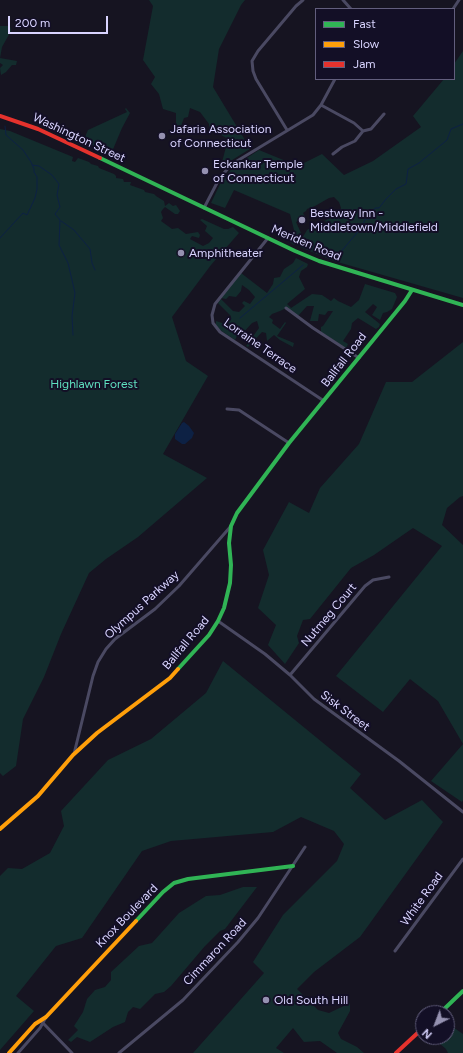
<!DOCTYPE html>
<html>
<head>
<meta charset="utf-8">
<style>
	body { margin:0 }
	#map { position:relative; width:463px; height:1053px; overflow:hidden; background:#161421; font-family:Figtree,sans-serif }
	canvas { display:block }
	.legend { position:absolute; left:315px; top:8px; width:140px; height:72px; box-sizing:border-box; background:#130f26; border:1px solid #625e7d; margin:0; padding:5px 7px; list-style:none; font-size:12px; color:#d9d4ff }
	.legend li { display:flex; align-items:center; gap:8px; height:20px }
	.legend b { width:20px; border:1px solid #625e7d }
	.north { position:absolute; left:415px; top:1005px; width:40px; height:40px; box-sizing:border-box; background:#130f26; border:1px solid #625e7d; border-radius:50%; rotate:222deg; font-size:11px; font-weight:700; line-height:16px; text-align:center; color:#d9d4ff }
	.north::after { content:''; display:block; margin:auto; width:14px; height:18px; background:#9591b1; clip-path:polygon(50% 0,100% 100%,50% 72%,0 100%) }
	.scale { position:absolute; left:8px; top:16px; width:100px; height:18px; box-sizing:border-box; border:2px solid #d9d4ff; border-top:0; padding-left:5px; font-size:12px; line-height:14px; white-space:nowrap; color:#d9d4ff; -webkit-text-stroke:3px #130f26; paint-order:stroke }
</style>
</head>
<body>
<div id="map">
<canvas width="463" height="1053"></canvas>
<ul class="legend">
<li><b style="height:5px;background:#30b455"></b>Fast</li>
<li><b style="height:5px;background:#ff9f0a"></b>Slow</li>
<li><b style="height:5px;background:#e5322d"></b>Jam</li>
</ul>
<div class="north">N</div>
<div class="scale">200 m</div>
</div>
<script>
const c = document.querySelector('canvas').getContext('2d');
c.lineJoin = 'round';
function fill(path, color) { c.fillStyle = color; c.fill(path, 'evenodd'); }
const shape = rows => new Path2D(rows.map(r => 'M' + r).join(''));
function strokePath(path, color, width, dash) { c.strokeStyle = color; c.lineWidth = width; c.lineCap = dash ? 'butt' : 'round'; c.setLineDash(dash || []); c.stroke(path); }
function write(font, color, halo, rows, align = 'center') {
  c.font = font + ' Figtree,sans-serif'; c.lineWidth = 4; c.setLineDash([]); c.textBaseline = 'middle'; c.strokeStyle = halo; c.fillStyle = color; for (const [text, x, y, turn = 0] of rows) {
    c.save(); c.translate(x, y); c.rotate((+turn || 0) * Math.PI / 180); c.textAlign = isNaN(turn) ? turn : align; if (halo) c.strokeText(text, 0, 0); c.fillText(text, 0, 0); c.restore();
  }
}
const green = shape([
	[149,0,245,0,241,5,219,49,213,87,248,145,253,147,229,162,220,170,228,139,209,128,209,124,200,112,190,108,188,117,184,118,181,126,176,126,176,113,163,109,159,94,151,84,155,77,143,60,153,6],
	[0,26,10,26,11,31,2,47,0,58,17,61,16,65,12,65,6,72,1,75,0,68,3,65,0,63],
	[463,51,463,298,334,261,300,247,300,242,307,230,321,222,324,224,327,222,324,221,339,214,341,208,339,202,334,197,329,198,315,206,307,209,306,211,303,213,305,217,296,222,301,233,297,242,294,245,288,241,291,242,295,234,290,214,234,190,225,208,211,203,221,182,233,167,259,150,298,166,322,154,344,175,373,161,421,127,413,116,444,79,454,79,454,64],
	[126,108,130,113,122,128,111,154,71,136,73,132,85,137,88,130,127,112,125,109],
	[0,129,10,131,73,157,72,161,75,162,78,158,89,162,91,164,98,166,99,168,114,174,116,176,116,178,123,179,124,182,131,182,130,185,144,190,145,192,154,194,156,196,164,201,165,206,169,203,173,206,176,205,180,211,178,214,175,214,165,207,163,209,161,212,163,218,161,221,172,229,178,228,186,234,198,232,200,235,199,238,192,236,190,239,203,246,209,243,213,238,205,231,207,226,200,220,202,219,224,229,228,229,233,227,239,233,211,265,172,317,186,361,208,376,163,454,207,478,138,537,106,559,89,573,61,634,44,677,23,719,16,766,3,776,0,773],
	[296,258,308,264,307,267,301,271,299,277,305,289,287,304,291,308,312,294,322,295,331,301,334,298,338,301,351,307,359,300,365,284,395,293,397,297,392,309,387,312,383,313,380,320,372,315,377,307,373,304,365,312,380,324,379,327,376,329,358,318,352,323,351,329,343,341,348,344,346,348,321,332,321,327,323,326,333,311,328,311,325,315,319,314,318,321,310,321,314,306,307,306,298,316,286,308,280,311,272,314,269,317,273,320,272,323,280,329,285,322,286,323,277,336,294,343,293,347,280,340,274,335,267,341,266,333,262,332,248,347,246,346,259,328,257,321,252,323,242,334,237,336,235,340,220,330,216,325,216,321,228,325,231,316,218,303,221,299,233,311,239,312,245,306,242,303,244,301,250,304,255,297,249,290,242,285,241,291,236,297,229,296,226,299,221,298,241,273,267,293,273,284,274,278,280,277,284,269,293,263],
	[463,342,463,496,460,497,447,508,442,525,463,545,463,800,462,802,431,781,463,744,438,701,410,679,383,712,336,676,442,546,413,528,374,555,351,568,310,619,303,620,297,636,299,643,285,664,268,645,276,625,258,608,269,575,263,550,289,502,309,513,320,488,359,444,386,382,412,382],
	[223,661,361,774,350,788,385,820,422,800,443,822,360,937,314,972,297,989,318,1010,329,1013,350,1003,350,1011,338,1033,341,1039,357,1047,364,1053,337,1053,320,1041,304,1042,293,1028,276,1048,284,1053,193,1053,264,973,253,962,283,915,337,861,344,844,334,831,301,817,273,832,171,841,142,851,82,938,56,946,16,996,34,1011,0,1050,0,876,8,868,22,869,50,853,64,826,61,811,108,760,151,739,206,693],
	[243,887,257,887,225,929,220,931,205,946,171,986,164,992,155,994,140,1009,133,1007,128,1012,125,1022,113,1027,90,1042,77,1037,71,1042,68,1040,78,1030,74,1026,83,1012,87,999,95,990,105,987,111,980,111,972,139,946,152,943,179,913,206,896,220,895],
	[447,1023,463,1034,463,1053,448,1053,446,1049,432,1037,447,1037]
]);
const water = shape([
	[184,422,189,426,194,433,192,438,185,444,182,444,175,439,175,434,182,423]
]);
const stream = shape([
	[32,165,39,166,52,175,59,184,57,195,60,207,55,214,60,220,59,245,68,263,75,293,72,316,73,335],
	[61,221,74,230,90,249,92,263,95,270],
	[0,238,23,213,27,215,35,198,37,189,37,177,34,172,34,169,31,162,23,150,6,135,5,126],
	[318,250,339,254,362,227,365,219,370,219,371,213,375,208,379,208,386,199,396,189,406,184,408,169,419,163,447,140,451,129,463,124],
	[240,318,303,265]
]);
const street = shape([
	[343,0,351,9],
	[453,9,459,0],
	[321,105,354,123,363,131],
	[287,130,256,79,253,71,252,61,258,51,296,6,303,0],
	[333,154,342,147,355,141,363,131,371,129,384,114],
	[204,208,219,179,230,166,237,161,313,115,321,105,335,79],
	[268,238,215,304,212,315,213,323,220,332,324,401],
	[286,308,313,328,359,358],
	[227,409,239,410,289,443],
	[218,621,265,654,290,675,314,699,399,761,463,812],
	[290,675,365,586,373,580,389,577],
	[74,754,93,676,98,662,106,649,115,639,155,609,179,586,231,526],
	[395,951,463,859],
	[42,1022,72,1053],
	[18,1053,40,1028,45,1019],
	[119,1053,183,1000,238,942,258,918,305,847]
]);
const fast = shape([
	[100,158,295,251,319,261,463,305],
	[178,669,209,635,218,621,224,608,230,583,231,565,229,543,231,526,237,513,289,443,405,301,412,290],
	[136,921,163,892,174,883,188,879,293,866],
	[440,1013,463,991]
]);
const slow = shape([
	[0,829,38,796,73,755,97,733,170,678,178,669],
	[9,1053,35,1024,46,1017,136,921]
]);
const jam = shape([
	[0,116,38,129,100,158],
	[396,1053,423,1028]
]);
const markers = [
	[162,136,4,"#9591b1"],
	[205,171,4,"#9591b1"],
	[302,220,4,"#9591b1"],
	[181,253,4,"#9591b1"],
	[266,1000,4,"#9591b1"]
];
const poiNames = [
	["Jafaria Association",170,129],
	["of Connecticut",170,143],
	["Eckankar Temple",213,164],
	["of Connecticut",213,178],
	["Bestway Inn -",310,213],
	["Middletown/Middlefield",310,227],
	["Amphitheater",189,253],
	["Old South Hill",274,1000]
];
const streetNames = [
	["Washington Street",79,138,25],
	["Meriden Road",306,243,23],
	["Lorraine Terrace",260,346,35],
	["Ballfall Road",344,360,-52],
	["Olympus Parkway",142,605,-42],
	["Nutmeg Court",329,615,-50],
	["Ballfall Road",186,643,-50],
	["Sisk Street",345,711,37],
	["White Road",422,899,-54],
	["Knox Boulevard",127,916,-46],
	["Cimmaron Road",215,952,-47]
];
const parkNames = [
	["Highlawn Forest",94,384]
];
fill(green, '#132c2d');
fill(water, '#0d2144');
strokePath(stream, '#0d2144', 1);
strokePath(street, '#4a4962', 3);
strokePath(fast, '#30b455', 4);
strokePath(slow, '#ff9f0a', 4);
strokePath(jam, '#e5322d', 4);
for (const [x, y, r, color] of markers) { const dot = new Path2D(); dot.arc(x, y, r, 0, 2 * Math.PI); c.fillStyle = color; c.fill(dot); strokePath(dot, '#130f26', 1.5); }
write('12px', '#d9d4ff', '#130f26', poiNames, 'left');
write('12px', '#d9d4ff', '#130f26', streetNames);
write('12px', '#5fe0c0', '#130f26', parkNames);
</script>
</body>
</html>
